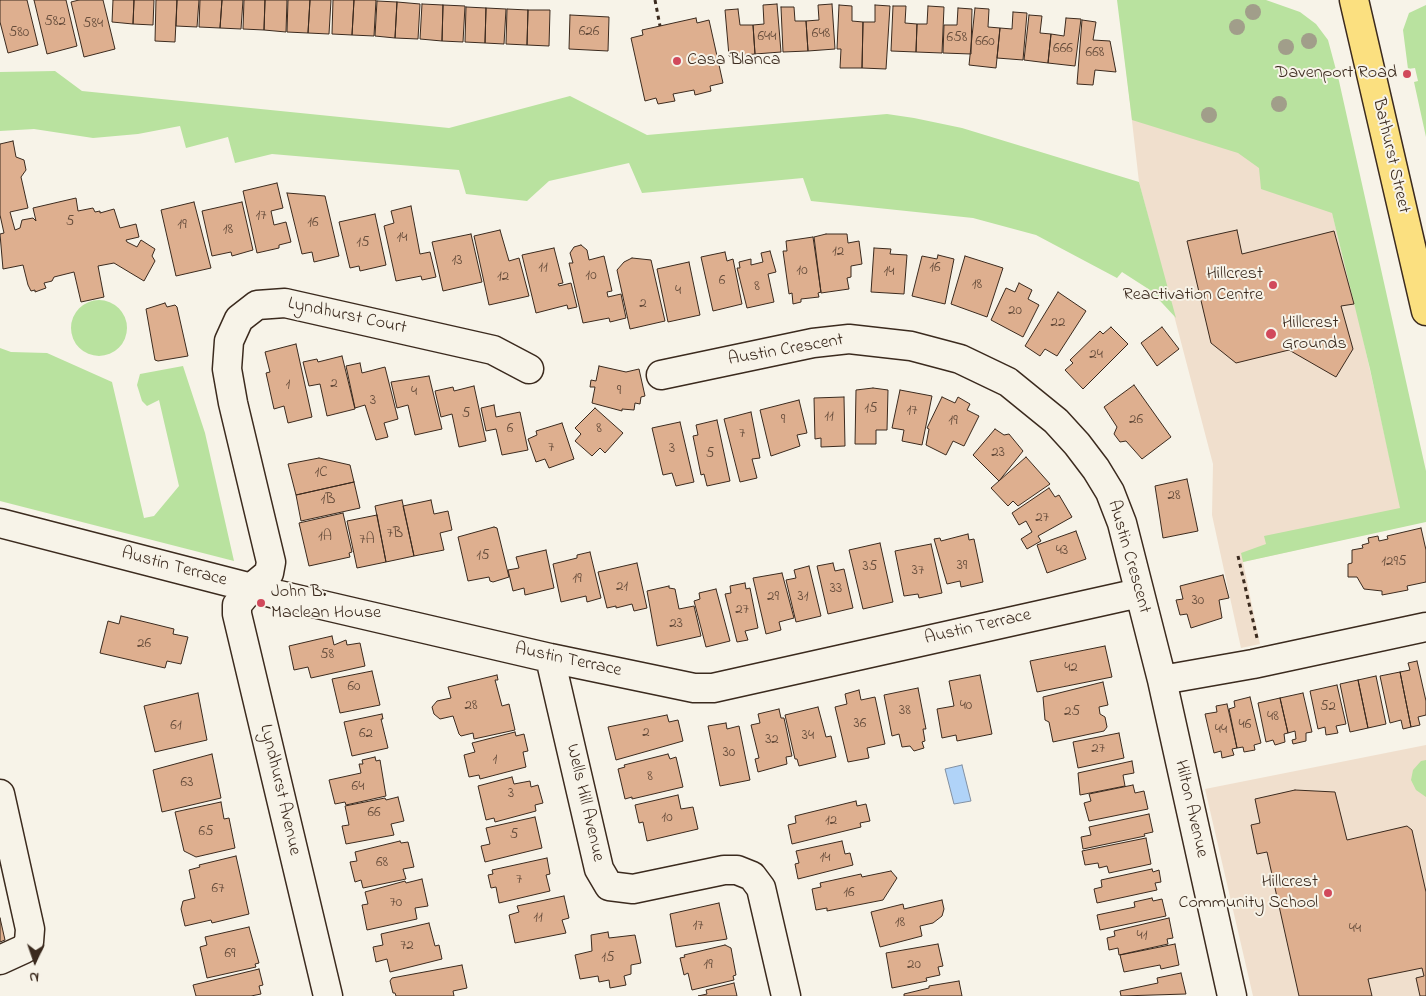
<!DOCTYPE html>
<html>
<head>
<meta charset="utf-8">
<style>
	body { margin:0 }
	#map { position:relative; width:1426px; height:996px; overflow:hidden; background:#f7f3e8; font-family:"Indie Flower",sans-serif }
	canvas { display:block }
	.north { position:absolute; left:10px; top:936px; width:50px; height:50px; -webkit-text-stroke:4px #f7f3e8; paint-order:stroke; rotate:183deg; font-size:14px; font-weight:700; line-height:20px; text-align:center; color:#3b2a1e }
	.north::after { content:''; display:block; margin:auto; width:18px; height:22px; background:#3b2a1e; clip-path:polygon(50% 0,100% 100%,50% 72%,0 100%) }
</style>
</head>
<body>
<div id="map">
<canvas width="1426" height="996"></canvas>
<div class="north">N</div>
</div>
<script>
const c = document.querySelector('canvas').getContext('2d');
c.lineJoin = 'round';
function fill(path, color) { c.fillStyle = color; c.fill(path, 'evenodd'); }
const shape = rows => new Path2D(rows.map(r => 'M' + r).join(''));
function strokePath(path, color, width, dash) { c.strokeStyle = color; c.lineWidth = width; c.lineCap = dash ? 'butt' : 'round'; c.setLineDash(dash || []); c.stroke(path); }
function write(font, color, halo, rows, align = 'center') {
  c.font = font + ' "Indie Flower",sans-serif'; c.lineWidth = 4; c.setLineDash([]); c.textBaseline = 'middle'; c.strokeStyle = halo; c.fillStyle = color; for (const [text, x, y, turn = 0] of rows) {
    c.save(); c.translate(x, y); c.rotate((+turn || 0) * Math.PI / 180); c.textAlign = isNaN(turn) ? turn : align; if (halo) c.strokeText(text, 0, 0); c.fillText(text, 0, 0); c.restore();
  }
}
const built = shape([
	[1121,25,1299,80,1359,321,1405,526,1243,562,1260,644,1241,648,1212,515,1213,464,1139,182],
	[1426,745,1426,996,1253,996,1205,789]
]);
const green = shape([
	[1117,0,1266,0,1300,12,1316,24,1328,40,1339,81,1426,471,1426,522,1243,562,1241,553,1266,544,1264,536,1400,508,1370,369,1332,213,1261,189,1259,168,1238,153,1132,120],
	[1426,5,1426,137,1414,82,1418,81,1415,68,1408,69,1403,30,1409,13],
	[55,71,82,91,449,128,570,96,647,135,887,114,914,118,962,128,1139,182,1176,318,1150,290,1122,272,1117,278,1036,235,973,218,811,201,803,178,642,193,629,163,549,181,527,201,466,194,459,170,272,154,235,163,228,137,186,148,180,126,138,134,93,138,34,129,0,131,0,72],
	'71 328a28 28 0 1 1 56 0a28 28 0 1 1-56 0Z',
	[0,348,11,352,47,353,112,382,144,518,154,516,179,486,159,400,147,406,142,401,137,385,140,374,183,366,205,433,234,561,0,501],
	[1426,760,1426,797,1416,790,1411,780,1413,770,1421,761]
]);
const water = shape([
	[962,765,971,801,954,804,945,769,962,765]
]);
const building = shape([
	[0,0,27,0,38,45,8,53,0,22,0,0],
	[34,0,66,0,77,46,47,54,34,0],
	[79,0,103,0,115,49,84,57,71,2,79,0],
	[113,0,134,0,133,24,112,22,113,0],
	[134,0,154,0,153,25,133,24,134,0],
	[156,0,177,0,175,42,155,41,156,0],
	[177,0,199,0,197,27,176,26,177,0],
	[200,0,222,0,220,28,199,27,200,0],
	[222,0,243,0,241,29,220,28,222,0],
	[244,0,265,0,264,30,243,29,244,0],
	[265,0,287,0,286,32,264,30,265,0],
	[288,0,310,0,308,33,287,32,288,0],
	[310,0,331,0,329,34,308,33,310,0],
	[333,0,354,0,352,35,332,34,333,0],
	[354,0,376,0,374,36,352,35,354,0],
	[377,1,397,2,395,38,375,36,377,1],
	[397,2,420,4,418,39,395,38,397,2],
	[422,4,443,5,442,41,420,39,422,4],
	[777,4,781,52,755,54,753,25,764,24,763,5,777,4],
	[832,4,835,49,808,51,806,21,819,20,818,5,832,4],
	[443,5,465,6,463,42,442,41,443,5],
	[839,5,852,6,852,21,863,22,862,68,840,68,841,49,837,49,839,5],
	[875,5,890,6,886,69,862,68,863,22,875,22,875,5],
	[893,6,906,6,905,23,917,24,916,52,891,51,893,6],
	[928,6,944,7,942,53,916,52,917,24,927,24,928,6],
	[466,7,486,8,485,43,465,42,466,7],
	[781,7,794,7,795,21,806,21,808,51,783,52,781,7],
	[486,8,506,9,504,44,485,43,486,8],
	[958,8,972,9,971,54,943,53,944,25,957,25,958,8],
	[975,8,989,9,988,27,1000,28,996,68,969,65,975,8],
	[507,9,528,10,527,45,506,44,507,9],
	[738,9,740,25,753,25,755,54,729,56,725,10,738,9],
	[528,10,550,10,549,46,527,45,528,10],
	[1013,12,1027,13,1023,60,997,58,1000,28,1012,29,1013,12],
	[570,15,609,17,608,51,569,49,570,15],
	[1029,15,1042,16,1040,33,1051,34,1048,63,1024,60,1029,15],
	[696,18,697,23,709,20,723,83,710,86,711,91,695,95,694,90,673,94,675,101,658,104,656,98,645,101,631,38,643,35,642,30,696,18],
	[1066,18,1081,19,1075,66,1048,63,1051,34,1064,36,1066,18],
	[1082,20,1096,22,1093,40,1110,41,1116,72,1095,70,1093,85,1077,84,1082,20],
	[13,141,16,157,24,160,26,170,21,177,28,208,10,212,15,230,20,228,22,220,33,218,36,221,33,208,76,198,78,211,93,208,95,212,100,211,100,213,114,209,120,228,136,224,139,237,126,240,127,242,137,247,141,240,155,249,152,256,155,261,144,281,114,263,98,266,104,297,81,302,74,272,54,277,52,281,44,283,46,288,35,292,35,290,31,291,28,285,23,265,3,269,0,234,4,233,0,215,0,144,13,141],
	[277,183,283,208,271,211,274,225,286,222,291,242,279,245,279,248,257,253,243,191,277,183],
	[287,193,325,196,339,256,314,262,312,252,302,254,287,193],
	[194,202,211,268,176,276,161,210,194,202],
	[242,202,253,250,232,256,231,252,212,256,202,211,242,202],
	[411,206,420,254,430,252,436,277,422,280,421,276,396,281,384,226,394,223,391,211,411,206],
	[375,214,386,265,360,271,359,266,350,268,339,222,375,214],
	[500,230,509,261,519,258,529,296,489,305,474,236,500,230],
	[1237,230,1242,254,1334,231,1354,304,1341,306,1353,349,1336,377,1289,350,1236,363,1211,343,1187,241,1237,230],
	[471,234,482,282,443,291,432,242,471,234],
	[826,234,847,234,848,243,859,241,862,264,851,266,851,277,847,278,849,289,821,293,814,237,826,234],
	[813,237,821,292,818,293,819,297,801,299,801,302,793,304,792,293,789,294,783,251,787,251,786,241,813,237],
	[581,245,587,250,589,260,604,256,612,291,607,292,608,297,621,294,626,318,610,322,609,318,583,323,569,263,573,263,570,253,574,247,581,245],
	[554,248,563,283,558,284,559,286,571,283,577,307,568,309,567,305,536,313,522,255,554,248],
	[874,248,891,249,890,254,907,255,904,294,871,292,874,248],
	[770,251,776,272,768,274,774,302,747,308,737,268,740,268,739,262,751,259,751,265,763,262,761,253,770,251],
	[725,252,727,261,733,259,742,304,713,311,701,257,725,252],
	[938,255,954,259,945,304,912,296,922,256,937,259,938,255],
	[965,256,1003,268,987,317,951,304,965,256],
	[632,258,651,260,665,321,630,329,617,270,624,262,632,258],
	[689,262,700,315,668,322,657,269,689,262],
	[1019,283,1032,290,1028,299,1039,305,1023,337,991,320,1006,288,1015,292,1019,283],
	[1058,292,1086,311,1057,356,1045,349,1040,356,1025,346,1058,292],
	[165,303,167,307,175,305,177,307,188,356,158,361,155,360,146,309,165,303],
	[1111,327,1128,344,1083,389,1065,370,1073,363,1070,360,1100,331,1103,334,1111,327],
	[1162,327,1179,349,1157,366,1141,343,1162,327],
	[296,344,312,417,288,423,284,406,274,409,266,373,270,372,265,352,296,344],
	[342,356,355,409,327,416,320,384,309,386,303,362,317,359,318,362,342,356],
	[360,363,362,373,385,367,398,419,384,423,388,437,376,440,365,405,355,408,346,366,360,363],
	[599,366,626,372,639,369,645,396,641,397,640,404,635,403,634,410,622,409,622,411,592,403,595,387,590,387,591,380,596,381,599,366],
	[429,376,442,429,415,435,408,405,397,408,391,382,429,376],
	[1134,385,1171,437,1142,459,1126,441,1120,442,1114,434,1117,427,1104,407,1134,385],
	[474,386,486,441,459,447,452,414,441,417,435,391,453,387,454,391,474,386],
	[873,388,888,390,887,430,876,430,876,444,855,444,856,390,873,388],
	[900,390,932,396,922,445,902,441,904,430,892,428,900,390],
	[844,397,845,446,821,447,821,438,815,439,814,398,844,397],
	[942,397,955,403,958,397,970,404,967,410,979,416,964,446,953,441,946,455,926,445,929,429,927,428,942,397],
	[799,400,807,433,797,435,800,446,771,456,760,410,799,400],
	[494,405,496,417,520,412,528,450,502,455,496,429,486,431,481,408,494,405],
	[595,408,623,433,605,453,600,448,592,456,575,441,581,434,575,428,595,408],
	[751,412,760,458,752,459,757,478,740,482,724,419,751,412],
	[717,420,730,481,707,486,704,474,701,475,693,436,698,435,696,425,717,420],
	[680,422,694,482,676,486,672,473,663,475,652,428,680,422],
	[562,423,574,459,549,468,545,459,536,462,528,439,537,435,536,431,562,423],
	[995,429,1004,435,1009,434,1023,451,999,481,973,455,995,429],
	[1026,457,1050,484,1018,506,1013,501,1008,506,991,488,1026,457],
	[319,458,350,465,354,482,296,495,288,464,319,458],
	[1187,479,1198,531,1163,538,1155,486,1187,479],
	[354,482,360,508,301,521,296,495,354,482],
	[1049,488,1055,497,1059,495,1072,517,1038,536,1041,541,1027,549,1021,539,1032,532,1026,521,1019,525,1012,513,1049,488],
	[402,500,414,556,386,562,375,506,402,500],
	[431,500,434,514,448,511,452,530,440,533,444,550,414,556,403,506,431,500],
	[343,513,352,552,349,553,350,557,309,566,299,523,343,513],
	[377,515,386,562,357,568,347,521,377,515],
	[494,527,497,528,509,577,493,582,490,581,489,577,468,581,458,537,494,527],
	[1421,528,1426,550,1426,582,1407,586,1408,590,1382,595,1382,591,1364,589,1357,577,1348,577,1348,564,1352,563,1352,550,1363,548,1362,545,1369,543,1368,538,1378,536,1379,541,1388,539,1387,536,1421,528],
	[1076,531,1086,559,1047,573,1037,545,1076,531],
	[968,534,969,540,974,539,983,582,961,587,960,581,947,584,934,539,940,538,941,541,968,534],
	[880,543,893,602,863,609,849,550,880,543],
	[931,544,942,593,919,598,918,594,904,596,895,551,931,544],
	[546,550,554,588,525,595,524,588,513,591,508,570,519,568,516,557,546,550],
	[590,552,601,598,587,602,586,596,561,602,553,564,577,558,577,555,590,552],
	[637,563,647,608,634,611,632,604,616,608,616,606,607,608,598,572,637,563],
	[833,563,835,571,844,569,853,608,828,614,817,566,833,563],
	[809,566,821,616,796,622,786,580,796,578,794,570,809,566],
	[782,573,794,618,779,622,781,630,766,634,753,578,782,573],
	[1223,575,1229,598,1219,600,1222,618,1191,628,1187,614,1180,615,1176,600,1183,599,1180,586,1223,575],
	[745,583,746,589,750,588,758,628,745,631,748,640,737,642,725,594,731,593,730,586,745,583],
	[669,586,669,588,675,589,679,609,694,606,701,636,657,646,647,591,669,586],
	[716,589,730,641,706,647,694,601,700,599,699,593,716,589],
	[121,616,174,629,173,634,188,637,181,664,167,661,165,668,100,653,108,621,119,624,121,616],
	[332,636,334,645,346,640,347,645,360,643,365,666,311,678,308,667,294,670,289,646,332,636],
	[1105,646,1112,677,1037,692,1030,661,1105,646],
	[1417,661,1426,701,1426,715,1418,717,1420,725,1411,727,1400,672,1410,670,1408,663,1417,661],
	[372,671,380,705,340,713,332,679,372,671],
	[1400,672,1411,727,1403,729,1401,720,1390,723,1380,676,1400,672],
	[497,675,498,680,495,680,502,706,509,704,515,730,474,739,473,733,461,736,459,734,453,716,440,719,434,714,432,707,437,701,451,698,448,687,497,675],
	[980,675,992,734,957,741,956,735,942,738,937,709,954,706,949,681,980,675],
	[1376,676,1386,724,1368,728,1358,680,1376,676],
	[1358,680,1368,728,1350,732,1340,684,1358,680],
	[1103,682,1108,705,1099,707,1100,714,1105,717,1107,727,1104,731,1053,742,1049,722,1045,720,1043,697,1103,682],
	[1337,685,1346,724,1336,726,1338,733,1326,735,1325,727,1318,729,1310,691,1337,685],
	[918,688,926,729,923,729,925,741,922,742,924,748,914,751,910,746,902,747,899,734,892,736,884,695,918,688],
	[859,690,861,700,875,697,885,744,867,748,869,758,848,762,835,707,847,704,845,694,859,690],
	[198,693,207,740,155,752,144,706,198,693],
	[1303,693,1312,732,1306,733,1306,741,1293,744,1292,740,1296,739,1295,731,1288,733,1280,698,1303,693],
	[1250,697,1261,743,1254,745,1255,750,1244,752,1243,747,1237,748,1229,709,1235,707,1234,701,1250,697],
	[1280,698,1288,733,1284,734,1285,742,1275,745,1273,740,1266,742,1258,703,1280,698],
	[1227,704,1237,748,1232,749,1234,755,1222,758,1221,751,1214,753,1205,714,1217,712,1216,706,1227,704],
	[818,707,826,737,831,736,836,757,799,766,797,759,795,759,785,715,818,707],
	[779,709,781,718,784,718,792,756,786,757,787,764,758,772,755,759,759,758,751,725,760,723,758,714,779,709],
	[382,714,383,719,381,719,388,748,352,756,344,722,382,714],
	[667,715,669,722,678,720,683,741,616,760,608,727,667,715],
	[726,723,727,729,739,726,750,780,720,786,708,726,726,723],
	[515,732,516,736,524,734,528,751,523,752,526,767,480,779,479,775,469,777,464,755,475,752,472,743,515,732],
	[1119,733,1124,758,1078,768,1073,742,1119,733],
	[212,754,221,798,162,812,153,770,212,754],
	[668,754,670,759,676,757,683,787,632,799,632,797,625,799,618,769,625,767,624,765,668,754],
	[375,757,376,761,380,760,386,796,346,805,345,802,335,804,329,780,361,773,359,764,363,764,362,760,375,757],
	[1132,761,1134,773,1123,775,1125,786,1080,795,1078,773,1132,761],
	[512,777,514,784,530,781,531,787,538,785,543,803,535,805,536,811,495,822,494,818,486,820,478,786,512,777],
	[1133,785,1135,793,1144,791,1148,809,1089,821,1084,803,1091,801,1089,794,1133,785],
	[1295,790,1335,792,1347,840,1407,826,1412,830,1426,892,1426,996,1420,996,1416,978,1424,976,1422,968,1368,979,1372,996,1299,996,1267,852,1257,854,1251,825,1260,823,1255,799,1295,790],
	[678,795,681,809,693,807,698,829,647,841,643,822,639,823,635,805,678,795],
	[398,797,404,821,391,824,394,835,346,844,342,826,349,825,345,806,385,798,386,800,398,797],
	[856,801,857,806,866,804,870,821,860,823,861,827,792,844,788,825,796,823,795,816,856,801],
	[221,802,224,819,229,818,235,848,196,857,184,851,175,812,221,802],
	[1149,814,1153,832,1144,834,1145,836,1083,849,1081,837,1091,835,1089,827,1149,814],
	[535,817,542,848,485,862,481,846,490,844,486,828,535,817],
	[1146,838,1151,864,1109,873,1107,866,1099,868,1098,863,1085,865,1082,851,1146,838],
	[400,841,401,843,408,842,414,867,403,869,406,879,363,888,361,880,355,882,350,862,357,861,355,852,400,841],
	[842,841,845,854,850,853,853,865,798,879,795,864,799,863,796,851,842,841],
	[236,856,249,914,212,923,211,920,185,926,181,909,183,901,195,898,189,870,200,867,199,865,236,856],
	[547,858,550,874,546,875,550,891,499,903,496,887,491,888,488,875,493,874,492,870,547,858],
	[1152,869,1153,872,1159,870,1161,882,1155,883,1157,890,1097,903,1094,889,1102,887,1101,880,1152,869],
	[891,871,897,878,883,900,827,911,827,908,816,910,812,889,821,887,820,883,861,874,862,877,891,871],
	[422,879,428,906,415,908,417,919,367,930,362,905,368,904,365,892,405,881,406,883,422,879],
	[564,896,569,918,562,920,566,933,515,943,509,915,519,912,517,906,564,896],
	[1152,898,1153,901,1162,899,1166,916,1100,930,1097,915,1135,907,1134,902,1152,898],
	[942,900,944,909,942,916,933,923,920,926,922,936,880,947,871,912,903,904,904,909,942,900],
	[719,903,727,939,676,947,670,914,719,903],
	[0,918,5,940,0,942,0,918],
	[1169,918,1173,938,1167,939,1168,944,1119,955,1118,948,1109,950,1107,938,1115,936,1114,931,1169,918],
	[429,923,435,946,439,945,442,959,390,972,387,959,376,962,373,947,383,945,381,934,429,923],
	[249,927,259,963,255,964,256,967,207,978,200,947,207,945,205,937,249,927],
	[608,932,609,938,635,935,641,963,631,965,631,974,624,976,626,985,610,988,609,980,599,982,598,976,580,979,575,955,592,951,591,935,608,932],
	[938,944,943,966,938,967,940,975,926,978,927,981,892,988,886,953,938,944],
	[1175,944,1179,965,1161,969,1160,965,1124,972,1120,955,1175,944],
	[725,945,731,948,736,975,733,976,734,980,692,990,688,973,684,975,680,958,685,957,684,955,725,945],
	[462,965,467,988,453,991,454,996,396,996,395,993,393,993,390,981,392,978,462,965],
	[259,969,263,985,259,986,261,994,251,996,196,996,193,985,259,969],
	[1181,973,1186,994,1121,996,1120,991,1158,983,1157,978,1181,973],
	[959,981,962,996,904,996,904,994,929,988,929,986,959,981],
	[734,983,737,996,698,996,707,994,706,990,734,983]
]);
const path = shape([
	[655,0,660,26],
	[1238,556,1257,638]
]);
const minor = shape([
	[661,375,813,343,849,339,911,346,960,359,1008,382,1056,421,1077,444,1096,469,1110,492,1122,523,1162,680,1232,996],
	[0,523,279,595,550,658,694,688,713,688,1139,593],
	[550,658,599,869,609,886,633,889,724,870,737,870,752,876,761,888,786,996],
	[1162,680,1253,664,1426,627],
	[0,794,30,929,29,942,24,949,0,960],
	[328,996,237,614,237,605,251,588,269,573,271,562,233,403,227,369,229,341,239,319,257,305,285,303,493,350,529,369]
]);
const major = shape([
	[1354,0,1426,311]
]);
const trees = [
	[1253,12],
	[1237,27],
	[1309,41],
	[1286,47],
	[1279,104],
	[1209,115]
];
const markers = [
	[677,61,5,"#d1495b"],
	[1407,74,5,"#d1495b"],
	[1273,285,5,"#d1495b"],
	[1271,334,6,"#d1495b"],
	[261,603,5,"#d1495b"],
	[1328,893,5,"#d1495b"]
];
const numberNames = [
	["582",55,23],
	["584",93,25],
	["626",589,33],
	["580",19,34],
	["648",821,35],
	["644",767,38],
	["658",957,39],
	["660",985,43],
	["666",1063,50],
	["668",1095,54],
	["17",261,217],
	["5",70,223],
	["16",313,224],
	["19",182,226],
	["18",228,231],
	["14",402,239],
	["15",363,244],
	["12",838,253],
	["13",457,262],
	["11",543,269],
	["16",935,269],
	["10",802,272],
	["14",889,273],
	["10",591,277],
	["12",503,278],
	["6",722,282],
	["18",977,286],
	["8",757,288],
	["4",678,292],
	["2",643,305],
	["20",1015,312],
	["22",1058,324],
	["24",1096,356],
	["2",334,385],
	["1",288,386],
	["9",619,392],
	["4",414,393],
	["3",373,402],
	["15",871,410],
	["17",912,412],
	["5",466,415],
	["11",829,418],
	["9",783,421],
	["26",1136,421],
	["19",953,422],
	["6",510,430],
	["8",599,430],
	["7",742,435],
	["7",551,449],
	["3",672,450],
	["23",998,454],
	["5",710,455],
	["1C",321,474],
	["28",1174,497],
	["1B",328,501],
	["27",1042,519],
	["7B",395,535],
	["1A",325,538],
	["7A",367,541],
	["43",1062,552],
	["15",483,557],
	["1295",1394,563],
	["39",962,567],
	["35",870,568],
	["37",918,572],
	["19",577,580],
	["21",622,588],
	["33",836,590],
	["29",773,598],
	["31",803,598],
	["30",1198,602],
	["27",742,611],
	["23",676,625],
	["26",144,645],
	["58",327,656],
	["42",1071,669],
	["60",354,688],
	["28",471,707],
	["40",966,707],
	["52",1328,708],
	["38",905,712],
	["25",1072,713],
	["48",1273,718],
	["36",860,725],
	["46",1245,726],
	["61",176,727],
	["44",1221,731],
	["2",646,734],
	["62",366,735],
	["34",808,737],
	["32",772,741],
	["27",1098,750],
	["30",729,754],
	["1",495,761],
	["8",650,778],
	["63",187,784],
	["64",358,788],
	["3",511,795],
	["66",374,814],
	["10",667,819],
	["12",831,822],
	["65",206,833],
	["5",514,836],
	["14",825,859],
	["68",382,864],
	["7",519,881],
	["67",218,890],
	["16",849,894],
	["70",396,904],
	["11",538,919],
	["18",900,924],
	["17",698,927],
	["44",1355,930],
	["41",1142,937],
	["72",407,947],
	["69",230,955],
	["15",608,959],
	["19",708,966],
	["20",914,966]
];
const poiNames = [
	["Casa Blanca",687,61],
	["Davenport Road",1397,74,"right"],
	["Hillcrest",1263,275,"right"],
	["Reactivation Centre",1263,296,"right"],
	["Hillcrest",1282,324],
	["Grounds",1282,345],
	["John B.",271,593],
	["Maclean House",271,614],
	["Hillcrest",1318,883,"right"],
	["Community School",1318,904,"right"]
];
const streetNames = [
	["Bathurst Street",1390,156,77],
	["Lyndhurst Court",347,317,12],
	["Austin Crescent",786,351,-10],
	["Austin Crescent",1128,557,74],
	["Austin Terrace",174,568,15],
	["Austin Terrace",978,628,-13],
	["Austin Terrace",568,661,12],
	["Lyndhurst Avenue",279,790,77],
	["Wells Hill Avenue",584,803,77],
	["Hilton Avenue",1190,809,77]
];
fill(built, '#f0dfcd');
fill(green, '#b9e29f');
fill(water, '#b0d3f8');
strokePath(water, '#818fa1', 1);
fill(building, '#deaf8f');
strokePath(building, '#3b2a1e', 1);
strokePath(minor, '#3b2a1e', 31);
strokePath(major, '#3b2a1e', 31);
strokePath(path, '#3b2a1e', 3, [4, 4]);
strokePath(minor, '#f7f3e8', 28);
strokePath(major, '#fbe080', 28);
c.fillStyle = '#a19e8a';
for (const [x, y] of trees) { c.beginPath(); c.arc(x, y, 8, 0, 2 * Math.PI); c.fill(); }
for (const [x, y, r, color] of markers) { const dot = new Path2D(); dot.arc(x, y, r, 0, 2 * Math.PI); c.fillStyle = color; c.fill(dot); strokePath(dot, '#f7f3e8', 2); }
write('15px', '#644b3a', null, numberNames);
write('18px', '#3b2a1e', '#f7f3e8', poiNames, 'left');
write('18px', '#3b2a1e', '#f7f3e8', streetNames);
</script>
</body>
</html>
